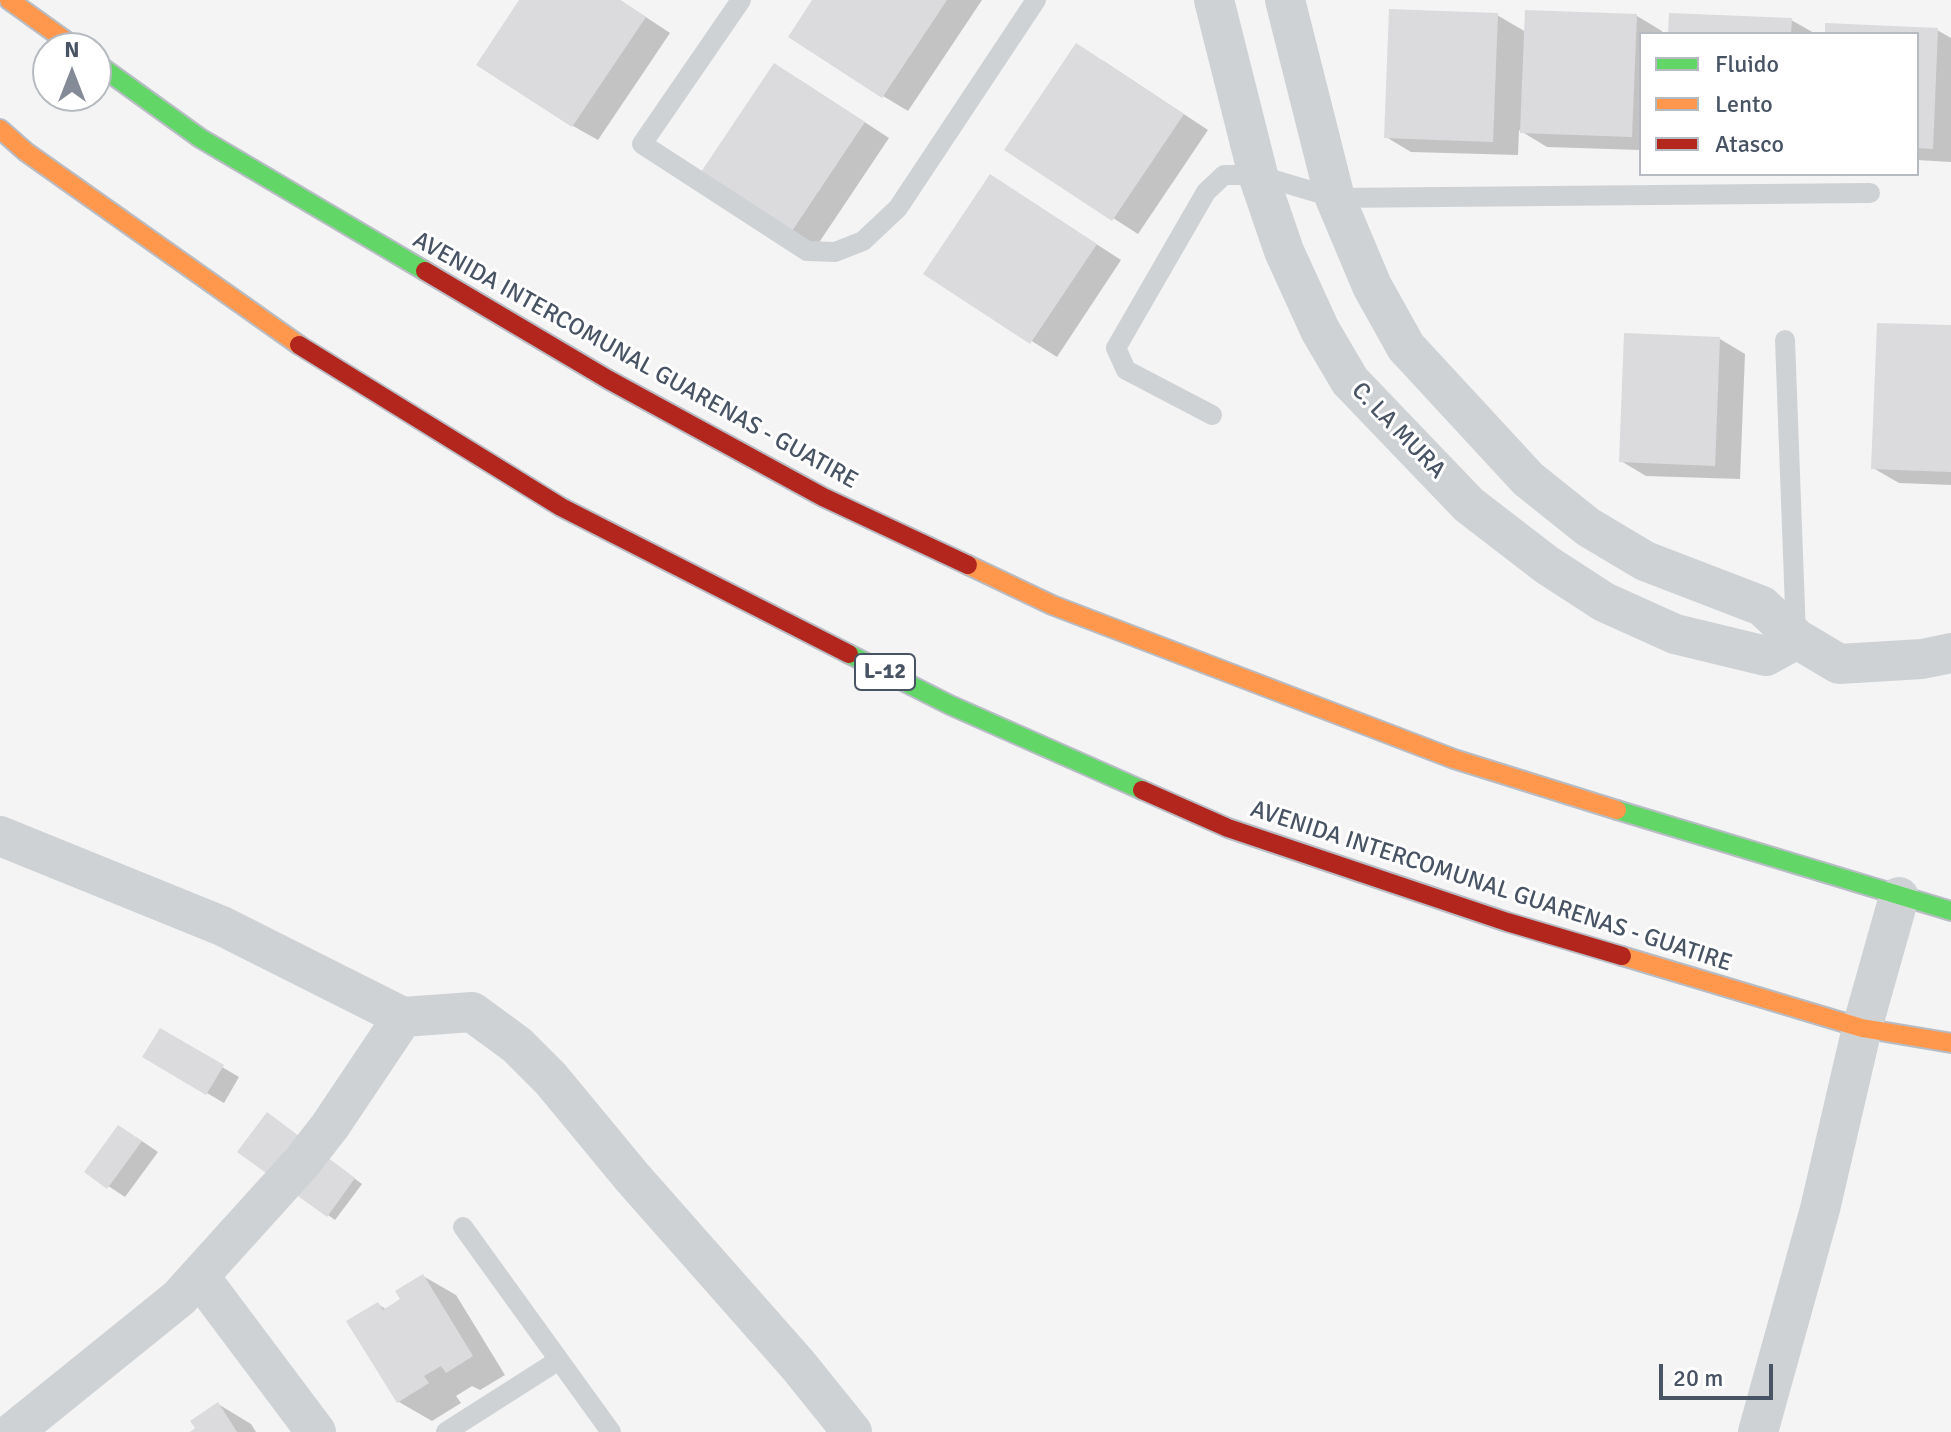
<!DOCTYPE html>
<html>
<head>
<meta charset="utf-8">
<style>
	body { margin:0 }
	#map { position:relative; width:1951px; height:1432px; overflow:hidden; background:#f4f4f4; font-family:Signika,sans-serif }
	canvas { display:block }
	.legend { position:absolute; left:1639px; top:32px; width:280px; height:144px; box-sizing:border-box; background:#fff; border:2px solid #b6bac1; margin:0; padding:10px 14px; list-style:none; font-size:24px; color:#485363 }
	.legend li { display:flex; align-items:center; gap:16px; height:40px }
	.legend b { width:40px; border:2px solid #b6bac1 }
	.north { position:absolute; left:32px; top:32px; width:80px; height:80px; box-sizing:border-box; background:#fff; border:2px solid #b6bac1; border-radius:50%; rotate:0deg; font-size:22px; font-weight:700; line-height:32px; text-align:center; color:#485363 }
	.north::after { content:''; display:block; margin:auto; width:28px; height:36px; background:#848b96; clip-path:polygon(50% 0,100% 100%,50% 72%,0 100%) }
	.scale { position:absolute; left:1659px; top:1364px; width:114px; height:36px; box-sizing:border-box; border:4px solid #485363; border-top:0; padding-left:10px; font-size:24px; line-height:28px; white-space:nowrap; color:#485363; -webkit-text-stroke:6px #fff; paint-order:stroke }
</style>
</head>
<body>
<div id="map">
<canvas width="1951" height="1432"></canvas>
<ul class="legend">
<li><b style="height:10px;background:#63d668"></b>Fluido</li>
<li><b style="height:10px;background:#ff974d"></b>Lento</li>
<li><b style="height:10px;background:#b3261e"></b>Atasco</li>
</ul>
<div class="north">N</div>
<div class="scale">20 m</div>
</div>
<script>
const c = document.querySelector('canvas').getContext('2d');
c.lineJoin = 'round';
function fill(path, color) { c.fillStyle = color; c.fill(path, 'evenodd'); }
const shape = rows => new Path2D(rows.map(r => 'M' + r).join(''));
function strokePath(path, color, width, dash) { c.strokeStyle = color; c.lineWidth = width; c.lineCap = dash ? 'butt' : 'round'; c.setLineDash(dash || []); c.stroke(path); }
function write(font, color, halo, rows, align = 'center') {
  c.font = font + ' Signika,sans-serif'; c.lineWidth = 6; c.setLineDash([]); c.textBaseline = 'middle'; c.strokeStyle = halo; c.fillStyle = color; for (const [text, x, y, turn = 0] of rows) {
    c.save(); c.translate(x, y); c.rotate((+turn || 0) * Math.PI / 180); c.textAlign = isNaN(turn) ? turn : align; if (halo) c.strokeText(text, 0, 0); c.fillText(text, 0, 0); c.restore();
  }
}
const shadow = shape([
	[521,0,620,0,670,33,598,140,573,126],
	[815,0,982,0,908,111,883,96],
	[1497,15,1526,32,1637,16,1662,31,1662,34,1641,34,1641,150,1547,147,1519,130,1518,155,1411,152,1386,137],
	[1791,20,1816,34,1670,34],
	[1937,30,1951,38,1951,162,1917,160,1917,34,1827,34],
	[1102,60,1208,130,1138,234,1007,150],
	[800,80,889,138,816,247,791,233],
	[991,176,1121,260,1057,357,926,274],
	[1951,327,1951,485,1899,483,1873,468],
	[1720,339,1745,354,1740,479,1646,476,1621,461],
	[161,1031,239,1077,224,1103,145,1057],
	[275,1119,362,1184,335,1220,328,1215],
	[136,1137,158,1152,125,1197,87,1172],
	[423,1276,456,1295,505,1375,480,1390,472,1386,456,1396,461,1403,432,1421,399,1402,378,1304,387,1310,402,1300],
	[218,1404,251,1424,256,1432,193,1432]
]);
const building = shape([
	[519,0,620,0,646,17,572,127,476,65],
	[812,0,947,0,882,98,788,37],
	[1389,9,1498,13,1493,142,1384,138],
	[1525,10,1637,14,1632,137,1520,133],
	[1669,13,1792,18,1791,34,1668,34],
	[1825,23,1938,28,1933,149,1917,148,1917,34,1825,34],
	[1076,43,1184,114,1112,221,1004,150],
	[774,63,865,122,790,234,699,175],
	[990,174,1097,244,1030,344,923,274],
	[1877,323,1951,325,1951,472,1871,469],
	[1624,333,1720,337,1715,466,1619,462],
	[160,1028,224,1065,206,1095,142,1057],
	[267,1112,355,1178,327,1217,237,1152],
	[118,1125,142,1141,107,1189,84,1172],
	[423,1274,473,1356,446,1373,441,1366,424,1376,429,1383,397,1403,346,1321,378,1302,383,1310,400,1299,395,1291],
	[218,1402,237,1432,190,1432,195,1428,190,1421]
]);
const lane = shape([
	[741,0,642,144,807,251,835,252,863,241,898,208,1036,0],
	[1785,340,1796,635],
	[1212,415,1126,370,1116,348,1206,192,1224,175,1258,175,1335,198,1870,193],
	[463,1227,611,1432],
	[446,1432,559,1360]
]);
const street = shape([
	[1214,0,1258,175,1284,251,1320,330,1350,381,1469,505,1547,565,1604,602,1675,634,1766,656,1797,639],
	[1285,0,1335,198,1372,286,1406,347,1528,479,1588,527,1645,561,1762,606,1797,639,1839,664,1922,659,1951,653],
	[0,836,222,926,403,1017,472,1012,517,1045,551,1079,632,1177,798,1365,852,1432],
	[199,1276,316,1432],
	[13,1432,179,1298,302,1162,330,1126,403,1017],
	[1758,1432,1820,1209,1862,1028,1899,897]
]);
const fast = shape([
	[96,63,200,138,425,271],
	[849,654,950,705,1142,790],
	[1617,810,1951,911]
]);
const slow = shape([
	[9,0,76,48],
	[0,129,26,152,299,345],
	[968,565,1052,605,1454,759,1617,810],
	[1622,956,1862,1028,1951,1043]
]);
const jam = shape([
	[425,271,609,380,823,497,968,565],
	[299,345,561,507,849,654],
	[1142,790,1228,828,1507,922,1622,956]
]);
const shields = [
	[885,672,60]
];
const shieldNames = [
	["L-12",885,672]
];
const streetNames = [
	["AVENIDA INTERCOMUNAL GUARENAS - GUATIRE",635,361,29],
	["C. LA MURA",1398,431,46],
	["AVENIDA INTERCOMUNAL GUARENAS - GUATIRE",1491,887,18]
];
fill(shadow, '#0003');
fill(building, '#dbdbde');
strokePath(fast, '#b8bcc4', 22);
strokePath(slow, '#b8bcc4', 22);
strokePath(jam, '#b8bcc4', 22);
strokePath(lane, '#cfd2d5', 20);
strokePath(street, '#cfd2d5', 40);
strokePath(fast, '#63d668', 18);
strokePath(slow, '#ff974d', 18);
strokePath(jam, '#b3261e', 18);
for (const [x, y, w] of shields) { const box = new Path2D(); box.roundRect(x - w / 2, y - 18, w, 36, 6); c.fillStyle = '#fff'; c.fill(box); strokePath(box, '#485363', 2); }
write('bold 22px', '#485363', null, shieldNames);
write('24px', '#485363', '#fff', streetNames);
</script>
</body>
</html>
